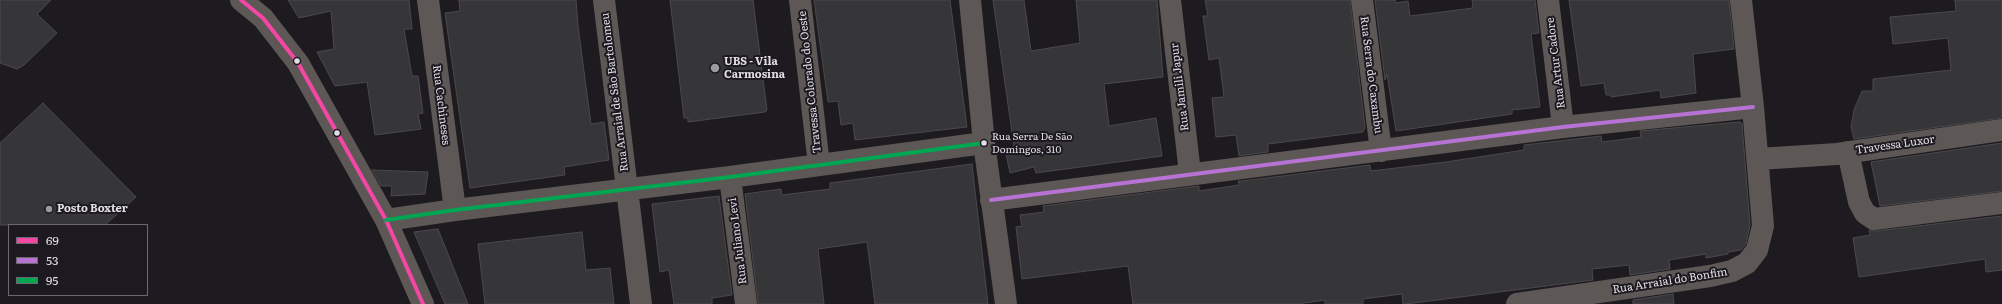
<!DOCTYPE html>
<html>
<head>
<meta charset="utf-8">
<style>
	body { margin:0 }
	#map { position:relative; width:2002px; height:304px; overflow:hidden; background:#1d1b1f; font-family:Literata,serif }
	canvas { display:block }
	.legend { position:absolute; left:8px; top:224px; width:140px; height:72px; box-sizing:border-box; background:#1d1921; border:1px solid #6b686f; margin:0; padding:5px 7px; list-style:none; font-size:12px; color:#e1dee4 }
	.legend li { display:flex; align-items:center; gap:8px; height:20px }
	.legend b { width:20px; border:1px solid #6b686f }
</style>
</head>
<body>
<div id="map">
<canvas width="2002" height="304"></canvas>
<ul class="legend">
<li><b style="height:5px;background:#f346a5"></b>69</li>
<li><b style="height:5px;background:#b673d3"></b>53</li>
<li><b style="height:5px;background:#00a651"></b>95</li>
</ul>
</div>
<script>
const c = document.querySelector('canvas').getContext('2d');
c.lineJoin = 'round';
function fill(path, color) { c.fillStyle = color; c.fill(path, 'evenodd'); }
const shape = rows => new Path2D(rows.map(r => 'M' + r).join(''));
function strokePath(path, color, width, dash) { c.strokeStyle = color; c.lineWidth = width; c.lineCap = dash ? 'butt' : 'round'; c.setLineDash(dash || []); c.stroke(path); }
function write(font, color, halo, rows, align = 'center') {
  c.font = font + ' Literata,serif'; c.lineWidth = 4; c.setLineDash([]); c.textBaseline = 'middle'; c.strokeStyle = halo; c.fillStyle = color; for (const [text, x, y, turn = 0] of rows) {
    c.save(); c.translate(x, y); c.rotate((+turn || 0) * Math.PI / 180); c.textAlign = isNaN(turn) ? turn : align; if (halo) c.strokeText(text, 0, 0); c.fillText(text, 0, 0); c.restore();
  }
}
const building = shape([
	[0,0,51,0,37,14,57,33,24,65,17,69,0,63,0,0],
	[288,0,409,0,412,29,404,29,412,76,418,76,423,113,418,114,421,129,375,135,367,82,335,86,317,52,334,49,331,11,299,18,288,0],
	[459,0,576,0,578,26,591,124,604,122,609,160,564,167,565,175,470,188,445,13,460,11,459,0],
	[670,0,753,0,767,110,765,112,688,122,688,118,684,118,670,0],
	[814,0,950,0,967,127,855,140,853,123,841,125,838,101,828,102,814,0],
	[993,0,1024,0,1031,51,1080,43,1076,0,1157,0,1163,77,1104,84,1109,126,1156,118,1162,156,1036,173,1034,167,1010,173,1006,154,1015,153,993,0],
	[1205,0,1350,0,1365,127,1363,132,1268,144,1268,152,1239,156,1236,135,1216,137,1212,98,1224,97,1219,58,1209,60,1203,16,1208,16,1205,0],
	[1375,0,1395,0,1396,3,1408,1,1410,16,1473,8,1472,0,1535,0,1539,33,1531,34,1540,107,1512,110,1512,114,1396,131,1387,74,1385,80,1375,0],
	[1569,0,1729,0,1734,49,1693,54,1696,93,1661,98,1660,90,1611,97,1611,95,1606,95,1604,83,1581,86,1569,0],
	[1955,0,2002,0,2002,118,1854,139,1851,127,1854,110,1862,91,1873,91,1873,79,1951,70,1948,38,1893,44,1890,17,1956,11,1955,0],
	[43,103,136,197,105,225,0,225,0,143,43,103],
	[1739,122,1742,123,1750,225,1746,244,1741,250,1728,252,1728,254,1706,258,1706,254,1669,260,1670,269,1630,275,1629,265,1592,269,1593,280,1406,304,1403,304,1402,294,1363,299,1363,304,1325,304,1325,300,1297,304,1133,304,1128,266,1022,279,1016,227,1022,226,1020,215,1044,212,1043,206,1199,186,1199,191,1239,185,1238,181,1242,181,1370,165,1371,171,1446,162,1524,150,1524,145,1601,136,1602,142,1641,137,1640,131,1739,122],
	[2002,143,2002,191,1880,206,1871,162,2002,143],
	[972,164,988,304,875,304,867,242,818,249,824,304,758,304,745,194,781,189,782,195,830,189,830,183,972,164],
	[372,170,428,172,425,194,391,196,392,186,381,186,372,170],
	[719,196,732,295,712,298,712,304,674,304,669,270,660,272,652,204,719,196],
	[2002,216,2002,270,1986,272,1985,259,1859,277,1853,238,1870,235,1869,230,1876,231,2002,216],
	[438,229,468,304,445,304,414,232,438,229],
	[582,232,586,270,610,268,614,304,485,304,478,244,582,232],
	[1673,294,1674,304,1633,304,1633,300,1673,294]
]);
const minor = shape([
	[241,0,263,18,298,63,386,220,423,304],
	[428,0,455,210],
	[604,0,641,304],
	[800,0,819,165],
	[970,0,984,143,1006,304],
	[1170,0,1190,173],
	[1362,0,1381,151],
	[1548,0,1563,127],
	[1848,152,1859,202,1865,213,1874,219,2002,203],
	[1758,159,1837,154,2002,130],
	[730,177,746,304],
	[991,200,1563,127,1753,107],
	[386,220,455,210,730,177,984,143],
	[1517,304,1710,276,1732,271,1747,263,1757,250,1763,226,1753,107,1741,0]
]);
const bus1 = shape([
	[241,0,263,18,298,63,386,220,423,304]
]);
const bus2 = shape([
	[991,200,1563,127,1753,107]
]);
const bus3 = shape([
	[386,220,455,210,730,177,984,143]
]);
const markers = [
	[297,61,3.5,"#e1dee4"],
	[715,68,5,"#9c9a9f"],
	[337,133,3.5,"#e1dee4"],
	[984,143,3.5,"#e1dee4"],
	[49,209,4,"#9c9a9f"]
];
const busNames = [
	["Rua Serra De São",992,137],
	["Domingos, 310",992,150]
];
const poiNames = [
	["UBS - Vila",724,62],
	["Carmosina",724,75],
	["Posto Boxter",57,209]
];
const streetNames = [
	["Rua Artur Cadore",1556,63,-97],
	["Rua Serra do Caxambu",1371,75,83],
	["Travessa Colorado do Oeste",810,82,-96],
	["Rua Jamili Japur",1180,87,-97],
	["Rua Arraial de São Bartolomeu",615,92,-97],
	["Rua Cachineses",441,105,83],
	["Travessa Luxor",1895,145,-8],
	["Rua Juliano Levi",738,241,-97],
	["Rua Arraial do Bonfim",1670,281,-9]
];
fill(building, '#363538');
strokePath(building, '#4b494d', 1);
strokePath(minor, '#5d5755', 22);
strokePath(bus1, '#f346a5', 4);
strokePath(bus2, '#b673d3', 4);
strokePath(bus3, '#00a651', 4);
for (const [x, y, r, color] of markers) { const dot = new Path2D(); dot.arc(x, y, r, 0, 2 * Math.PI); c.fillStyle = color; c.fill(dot); strokePath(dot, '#1d1921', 1.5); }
write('10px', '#e1dee4', '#1d1921', busNames, 'left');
write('bold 11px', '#e1dee4', '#1d1921', poiNames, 'left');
write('11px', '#e1dee4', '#1d1921', streetNames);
</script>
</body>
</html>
